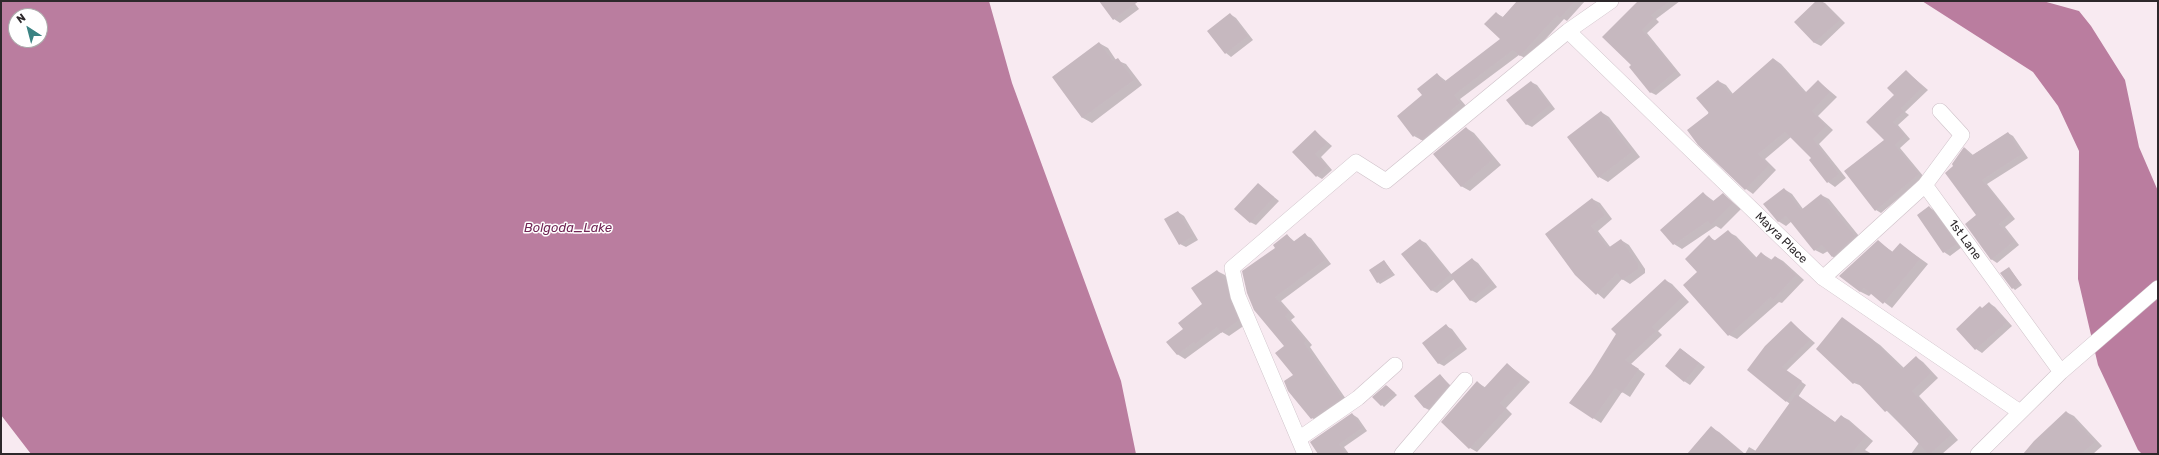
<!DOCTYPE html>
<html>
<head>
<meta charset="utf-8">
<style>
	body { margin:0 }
	#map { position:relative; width:2159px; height:455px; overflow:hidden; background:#f8eaf1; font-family:Rubik,sans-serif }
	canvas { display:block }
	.frame { position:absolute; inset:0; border:2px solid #2d282b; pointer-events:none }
	.north { position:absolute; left:8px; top:8px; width:40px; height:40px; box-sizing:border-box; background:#fff; border:1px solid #aba9aa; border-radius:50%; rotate:324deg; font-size:11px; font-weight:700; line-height:16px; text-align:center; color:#2d282b }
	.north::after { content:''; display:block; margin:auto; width:14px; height:18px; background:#3b8383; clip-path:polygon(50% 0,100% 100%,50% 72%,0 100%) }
</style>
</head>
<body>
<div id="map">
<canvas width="2159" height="455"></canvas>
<div class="frame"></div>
<div class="north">N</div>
</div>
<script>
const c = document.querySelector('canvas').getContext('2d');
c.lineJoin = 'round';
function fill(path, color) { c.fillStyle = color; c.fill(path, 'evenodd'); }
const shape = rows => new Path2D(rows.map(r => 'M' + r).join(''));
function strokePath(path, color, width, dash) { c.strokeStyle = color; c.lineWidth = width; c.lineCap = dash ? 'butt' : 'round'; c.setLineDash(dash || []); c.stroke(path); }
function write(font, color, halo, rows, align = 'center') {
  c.font = font + ' Rubik,sans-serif'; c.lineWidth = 3; c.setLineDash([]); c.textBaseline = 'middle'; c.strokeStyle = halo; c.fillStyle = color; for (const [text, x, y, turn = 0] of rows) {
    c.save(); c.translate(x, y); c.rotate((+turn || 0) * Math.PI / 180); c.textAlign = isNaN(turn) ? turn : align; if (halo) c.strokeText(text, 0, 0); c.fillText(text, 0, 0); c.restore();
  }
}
const water = shape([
	[1,1,989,1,1012,83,1121,381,1136,454,31,454,1,415],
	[16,16,40,16,40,40,16,40],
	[1922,1,2043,1,2079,11,2091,26,2125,80,2139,147,2158,191,2158,454,2142,454,2138,450,2098,365,2078,279,2079,151,2058,106,2033,72]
]);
const shadow = shape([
	[1109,1,1133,1,1139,9,1120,23,1114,19],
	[1518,1,1585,1,1567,21,1564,19,1527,59,1519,55,1460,99,1467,107,1429,144,1414,136,1423,95,1437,74,1446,81,1502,39,1496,13,1503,17],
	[1640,1,1680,1,1656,19,1659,22,1647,33,1681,75,1656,95,1650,92,1632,65],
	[1818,1,1825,3,1845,23,1821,46,1815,43,1795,22],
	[1230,14,1236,18,1253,40,1231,57,1226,53],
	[1099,43,1108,48,1116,60,1126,64,1142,85,1092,123,1083,118,1053,77],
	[1774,59,1781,64,1807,93,1818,81,1837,97,1818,116,1833,130,1819,144,1846,178,1835,187,1828,182,1811,160,1813,158,1791,137,1765,159,1776,170,1753,194,1746,189,1699,144,1718,81,1726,85,1733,94],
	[1906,71,1928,90,1905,112,1909,115,1898,125,1910,139,1900,148,1924,177,1881,213,1876,210,1896,95],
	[1531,82,1537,85,1555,109,1532,127,1526,124],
	[1601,112,1609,117,1640,157,1608,182,1599,177],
	[1466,128,1474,133,1501,165,1470,191,1461,186],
	[1315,131,1332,146,1321,157,1332,170,1322,179,1317,176,1294,152],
	[2008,133,2013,136,2028,158,1987,184,2015,219,2005,227,2019,245,1997,263,1991,259,1977,215,1955,167,1965,148,1973,155],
	[1258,184,1279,201,1256,225,1250,222],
	[1784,189,1792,194,1803,209,1821,195,1829,199,1863,241,1841,261,1833,257,1828,251,1823,254,1815,250,1792,221,1786,226,1778,221],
	[1703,193,1715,202,1723,194,1741,209,1721,229,1716,226,1682,249,1674,244],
	[1592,199,1600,203,1612,219,1598,231,1611,248,1621,240,1629,245,1645,269,1645,273,1630,284,1622,279,1604,299,1575,274],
	[1929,207,1935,211,1962,247,1950,256,1944,252],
	[1178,212,1184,216,1198,240,1186,247,1180,244],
	[1728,232,1736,236,1757,258,1761,253,1772,260,1776,257,1783,261,1804,280,1782,303,1779,302,1737,339,1729,335,1699,272,1709,237,1716,241],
	[1287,235,1295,242,1305,235,1311,238,1331,264,1281,301,1295,317,1291,320,1312,345,1310,347,1348,402,1319,422,1312,418,1296,397,1294,375,1286,346,1255,309,1276,248],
	[1420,240,1426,243,1452,275,1472,259,1478,263,1497,287,1476,303,1470,300,1454,279,1437,293,1431,290],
	[1878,242,1893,252,1900,244,1928,264,1892,308,1872,293,1869,296,1861,292,1840,276],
	[1384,261,1395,275,1380,284,1378,282],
	[2009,268,2022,285,2015,290,2013,288],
	[1217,271,1225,275,1233,287,1245,325,1229,336,1222,332,1185,359,1177,354,1184,329,1203,305],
	[1665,280,1672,284,1689,302,1658,331,1662,335,1631,364,1645,374,1630,397,1622,392,1601,423,1570,403,1592,375,1617,334],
	[1989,303,1995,307,2012,326,1982,353,1976,349,1957,329],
	[1842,318,1880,345,1904,368,1916,357,1923,362,1938,378,1919,396,1958,440,1942,454,1911,454,1919,443,1862,386,1854,383],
	[1791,322,1815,343,1786,371,1806,385,1798,397,1836,423,1841,416,1849,420,1873,441,1865,450,1872,454,1745,454,1749,447,1756,451,1790,404,1748,370],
	[1446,326,1452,329,1467,349,1444,366,1438,363],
	[1681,349,1705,367,1690,385,1684,381],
	[1507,364,1530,382,1506,408,1512,414,1477,452,1470,448,1443,422,1477,382,1486,388],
	[1440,375,1454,389,1431,411,1425,408,1415,396],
	[1387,386,1397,395,1384,407,1374,397],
	[2066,412,2074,416,2102,446,2093,454,2025,454],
	[1352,414,1358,418,1367,431,1344,447,1349,454,1319,454],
	[1711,428,1719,432,1745,454,1689,454]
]);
const building = shape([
	[1099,1,1139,1,1113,20],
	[1517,1,1575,1,1560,18,1557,15,1520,56,1513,50,1454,95,1460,103,1451,110,1454,113,1421,140,1416,134,1413,137,1397,116,1422,95,1417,89,1437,73,1444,82,1500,39,1484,24,1496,12,1502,18],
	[1638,1,1670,1,1651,15,1654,18,1642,30,1676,71,1650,93,1629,67,1631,65,1602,37],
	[1816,1,1822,1,1840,20,1814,43,1794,22],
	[1230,13,1248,36,1225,54,1207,31],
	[1099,42,1113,61,1118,58,1134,80,1082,118,1052,77],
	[1773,58,1805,93,1818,80,1830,92,1812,111,1826,126,1813,139,1839,174,1827,183,1809,160,1811,158,1785,132,1758,154,1769,165,1745,190,1698,145,1687,130,1709,113,1696,98,1718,80,1731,95],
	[1906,70,1923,87,1901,108,1904,112,1893,122,1905,135,1895,145,1919,174,1875,211,1844,171,1884,140,1866,122,1894,95,1887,88],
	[1531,81,1550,105,1526,125,1506,100],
	[1601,111,1632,152,1598,178,1567,137],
	[1466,127,1493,159,1461,187,1433,154],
	[1315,130,1327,143,1315,154,1327,166,1316,177,1292,152],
	[2008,132,2022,154,1982,180,2010,215,1999,224,2014,241,1991,260,1965,224,1976,215,1945,173,1953,166,1952,164,1964,147,1971,156],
	[1258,183,1274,197,1250,223,1234,209],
	[1784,188,1801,210,1821,194,1855,236,1832,257,1822,245,1814,251,1786,216,1778,222,1763,204],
	[1703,192,1712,202,1723,193,1733,203,1711,225,1708,221,1673,245,1660,230],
	[1592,198,1605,215,1591,226,1608,248,1621,239,1638,264,1638,269,1622,280,1617,273,1596,295,1575,275,1545,234],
	[1929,206,1957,244,1943,253,1917,215],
	[1178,211,1193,236,1179,245,1164,219],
	[1728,230,1755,259,1761,252,1770,261,1775,256,1796,275,1773,300,1771,297,1728,336,1683,285,1697,272,1685,259,1709,235,1714,241],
	[1305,233,1325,260,1275,297,1289,313,1285,316,1306,341,1304,343,1342,398,1311,419,1288,391,1284,381,1293,375,1275,353,1284,346,1254,310,1247,293,1242,271,1275,248,1273,245,1287,234,1293,242],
	[1420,239,1450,275,1431,291,1401,254],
	[1878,240,1892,252,1900,243,1920,259,1883,304,1864,288,1860,292,1839,276],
	[1472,258,1492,283,1470,301,1450,275],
	[1384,260,1393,273,1377,283,1369,270],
	[2009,267,2020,283,2012,289,2000,273],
	[1217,270,1226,282,1230,299,1239,320,1221,333,1217,327,1195,344,1194,342,1177,355,1166,342,1183,329,1178,323,1202,304,1191,288],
	[1665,279,1682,297,1652,327,1656,331,1625,360,1639,369,1622,393,1615,388,1593,419,1569,403,1591,374,1616,334,1611,329],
	[1989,302,2007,322,1975,350,1956,329,1980,306,1982,308],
	[1842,317,1872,339,1902,369,1916,356,1931,373,1912,391,1951,435,1930,454,1928,454,1888,410,1885,412,1856,381,1853,384,1816,349],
	[1791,321,1810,340,1782,367,1802,381,1786,402,1747,370,1765,346],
	[1446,324,1462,345,1438,364,1422,343],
	[1680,348,1699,363,1684,382,1665,366],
	[1507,363,1523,378,1500,403,1506,409,1469,449,1441,422,1477,381,1484,388],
	[1440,374,1449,385,1428,409,1426,407,1424,408,1414,396],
	[1386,385,1395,393,1381,406,1372,397],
	[1796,394,1835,422,1841,415,1866,436,1851,454,1753,454],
	[2066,411,2095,442,2081,454,2023,454,2034,441],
	[1352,413,1362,428,1339,444,1346,454,1318,454,1310,442],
	[1711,426,1744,454,1687,454]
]);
const minor = shape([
	[1568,31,1823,278,2020,412],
	[1940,111,1962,135,1925,185,2061,372],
	[1823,278,1925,185],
	[1300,438,1358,398,1395,365],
	[1305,454,1238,296,1232,268,1356,162,1386,181,1568,31,1611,1],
	[1402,454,1465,380],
	[1978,454,2061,372,2158,288]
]);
const streetNames = [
	["Mayra Place",1781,238,44],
	["1st Lane",1965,240,54]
];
const waterNames = [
	["Bolgoda_Lake",568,228]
];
fill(water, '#ba7d9f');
fill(shadow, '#0003');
fill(building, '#c6b8bf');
strokePath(minor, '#cec1c8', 16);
strokePath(minor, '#fff', 15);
write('12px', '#2d282b', '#fff', streetNames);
write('italic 13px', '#722756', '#fff', waterNames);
</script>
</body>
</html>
